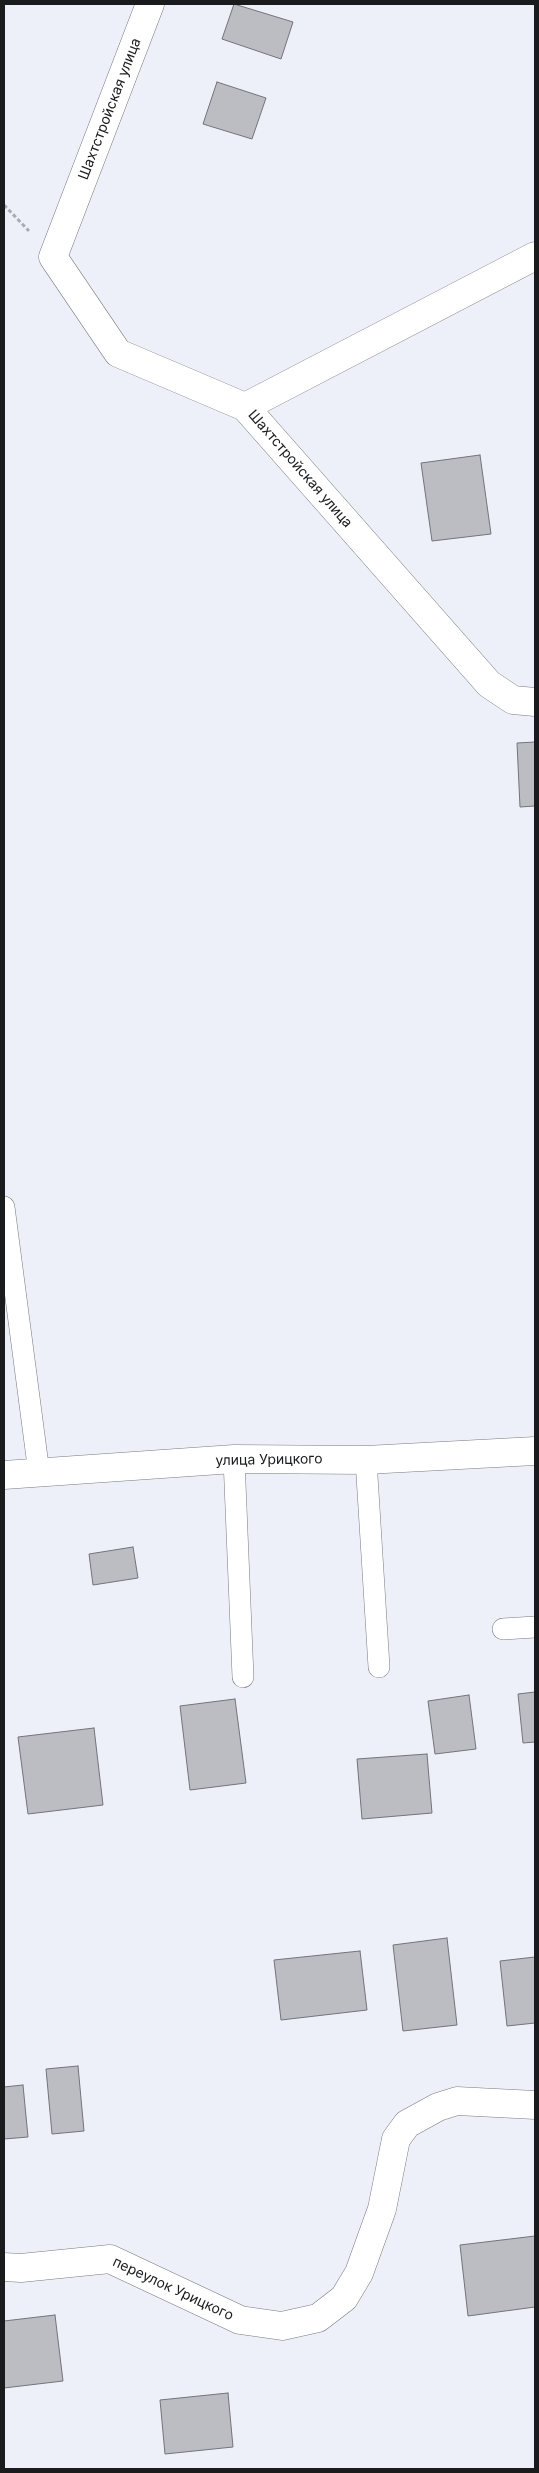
<!DOCTYPE html>
<html>
<head>
<meta charset="utf-8">
<style>
	body { margin:0 }
	#map { position:relative; width:539px; height:2473px; overflow:hidden; background:#edf0f8; font-family:Inter,sans-serif }
	canvas { display:block }
	.frame { position:absolute; inset:0; border:5px solid #1a1b1d; pointer-events:none }
</style>
</head>
<body>
<div id="map">
<canvas width="539" height="2473"></canvas>
<div class="frame"></div>
</div>
<script>
const c = document.querySelector('canvas').getContext('2d');
c.lineJoin = 'round';
function fill(path, color) { c.fillStyle = color; c.fill(path, 'evenodd'); }
const shape = rows => new Path2D(rows.map(r => 'M' + r).join(''));
function strokePath(path, color, width, dash) { c.strokeStyle = color; c.lineWidth = width; c.lineCap = dash ? 'butt' : 'round'; c.setLineDash(dash || []); c.stroke(path); }
function write(font, color, halo, rows, align = 'center') {
  c.font = font + ' Inter,sans-serif'; c.lineWidth = 5; c.setLineDash([]); c.textBaseline = 'middle'; c.strokeStyle = halo; c.fillStyle = color; for (const [text, x, y, turn = 0] of rows) {
    c.save(); c.translate(x, y); c.rotate((+turn || 0) * Math.PI / 180); c.textAlign = isNaN(turn) ? turn : align; if (halo) c.strokeText(text, 0, 0); c.fillText(text, 0, 0); c.restore();
  }
}
const building = shape([
	[234,4,293,22,281,59,222,39,234,4],
	[217,82,266,98,252,139,203,124,217,82],
	[480,455,491,534,432,541,421,463,480,455],
	[535,742,535,806,520,807,517,743,535,742],
	[133,1547,138,1578,93,1585,89,1554,133,1547],
	[535,1692,535,1742,523,1743,518,1694,535,1692],
	[469,1695,476,1749,435,1754,428,1701,469,1695],
	[235,1699,246,1783,190,1790,180,1706,235,1699],
	[94,1728,103,1805,28,1814,18,1737,94,1728],
	[427,1754,432,1813,362,1819,357,1759,427,1754],
	[447,1938,457,2025,403,2031,393,1945,447,1938],
	[360,1951,367,2010,281,2020,274,1960,360,1951],
	[535,1957,535,2023,507,2026,500,1961,535,1957],
	[78,2066,84,2131,52,2134,46,2069,78,2066],
	[23,2085,28,2137,4,2139,4,2087,23,2085],
	[535,2236,535,2307,468,2316,460,2245,535,2236],
	[55,2315,63,2381,4,2388,4,2321,55,2315],
	[228,2393,233,2447,165,2454,160,2400,228,2393]
]);
const path = shape([
	[4,205,29,231]
]);
const service = shape([
	[4,1207,39,1473],
	[234,1459,243,1677],
	[366,1460,379,1667],
	[503,1629,535,1627]
]);
const minor = shape([
	[150,4,53,257,118,353,245,407,489,684,513,700,535,702],
	[245,407,535,256],
	[4,1475,234,1459,366,1460,535,1451],
	[4,2267,21,2268,110,2259,240,2320,282,2326,318,2318,344,2298,359,2273,382,2209,396,2139,407,2124,438,2107,457,2101,535,2105]
]);
const streetNames = [
	["Шахтстройская улица",110,109,-69],
	["Шахтстройская улица",300,469,49],
	["улица Урицкого",269,1460,-1],
	["переулок Урицкого",173,2289,25]
];
fill(building, '#bcbcc3');
strokePath(building, '#73737a', 1);
strokePath(service, '#777a80', 22);
strokePath(minor, '#777a80', 29);
strokePath(path, '#a9acb2', 3, [4, 2.5]);
strokePath(service, '#fff', 21);
strokePath(minor, '#fff', 28);
write('14px', '#1a1b1d', '#fff', streetNames);
</script>
</body>
</html>
